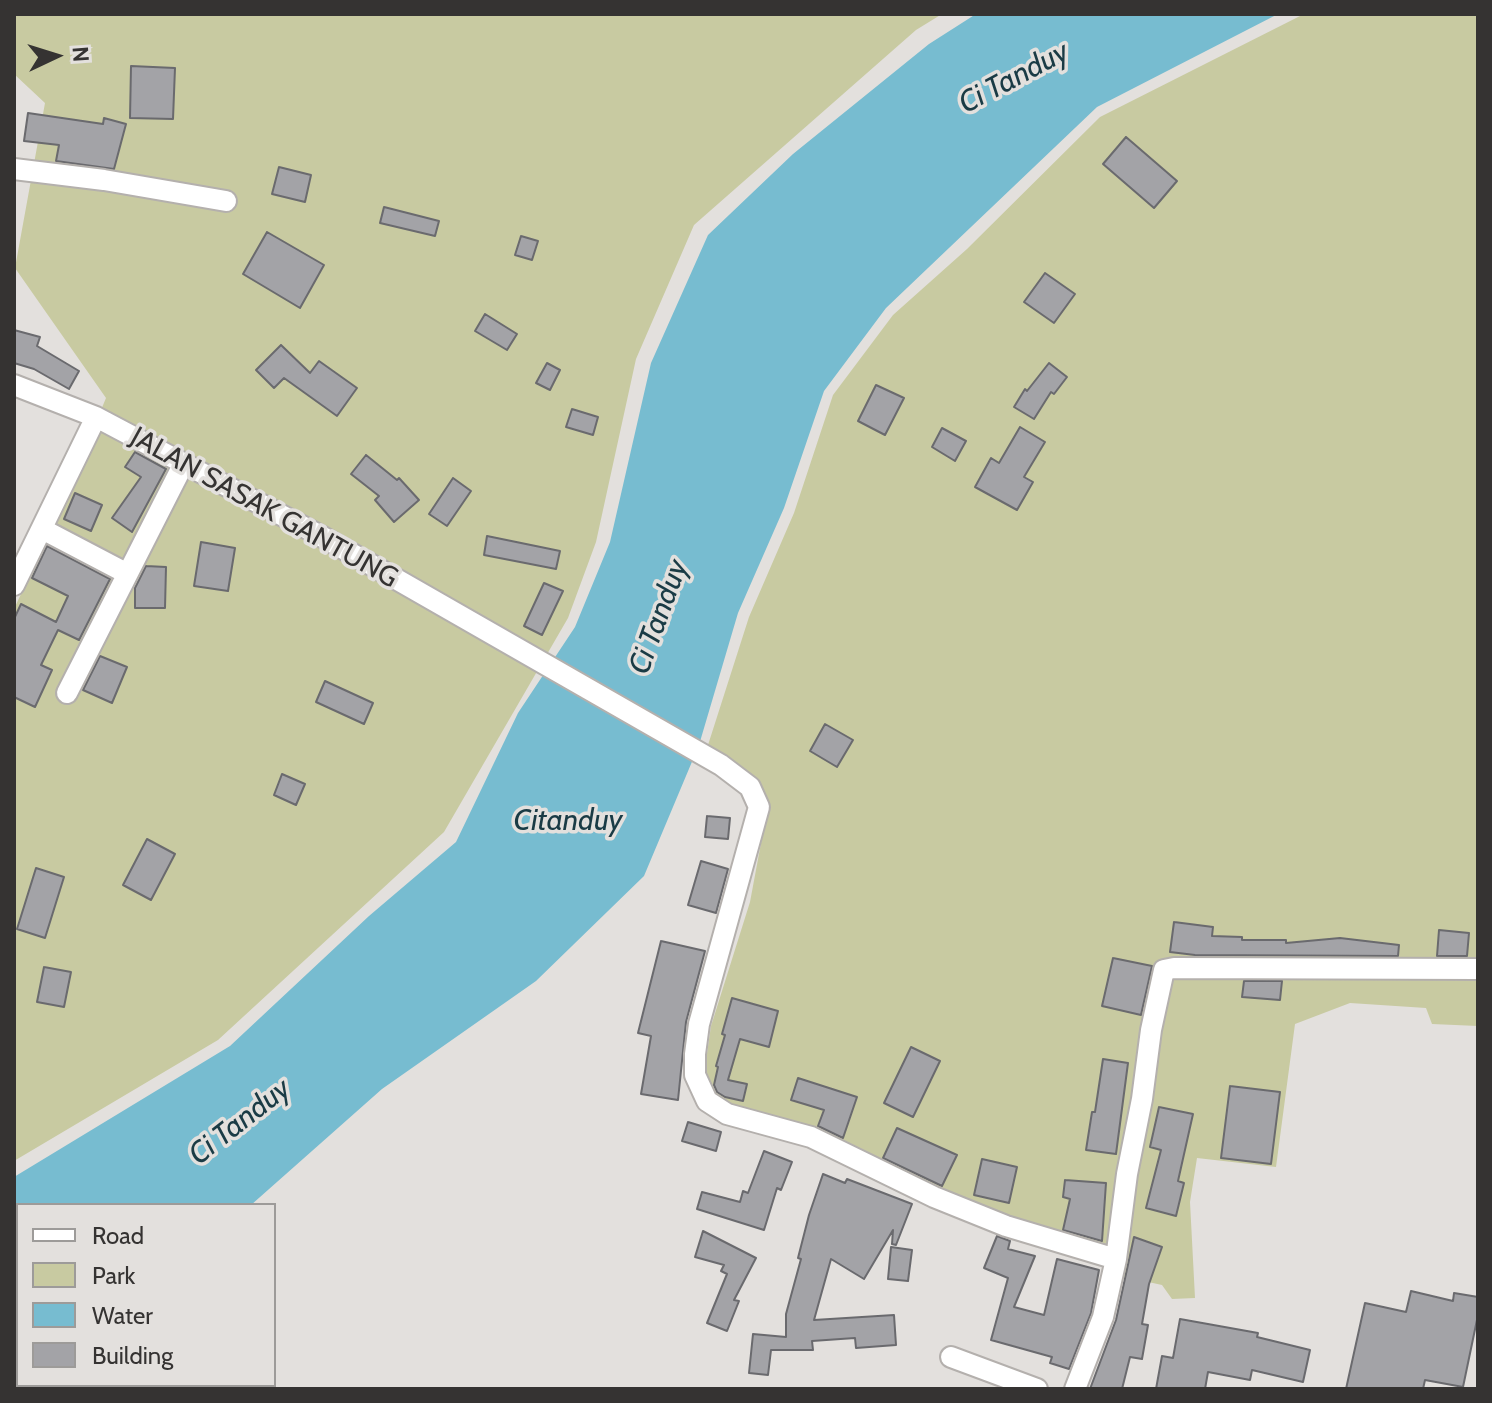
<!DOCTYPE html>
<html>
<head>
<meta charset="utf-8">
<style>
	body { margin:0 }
	#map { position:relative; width:1492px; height:1403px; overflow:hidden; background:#e3e0dd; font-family:Cabin,sans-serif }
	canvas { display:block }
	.frame { position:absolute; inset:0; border:16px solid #353332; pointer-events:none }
	.legend { position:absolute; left:16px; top:1203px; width:260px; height:184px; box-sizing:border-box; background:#e3e0dd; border:2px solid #9d9b99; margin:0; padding:10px 14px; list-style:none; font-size:24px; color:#353332 }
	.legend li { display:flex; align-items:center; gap:16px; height:40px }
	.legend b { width:40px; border:2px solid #9d9b99 }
	.north { position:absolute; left:16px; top:16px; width:80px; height:80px; -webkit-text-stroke:6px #e3e0dd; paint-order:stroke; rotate:86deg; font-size:22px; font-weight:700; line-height:32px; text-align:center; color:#353332 }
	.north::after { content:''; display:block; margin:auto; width:28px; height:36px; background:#353332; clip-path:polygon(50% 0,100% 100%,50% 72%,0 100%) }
</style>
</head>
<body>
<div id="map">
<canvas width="1492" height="1403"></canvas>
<div class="frame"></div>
<ul class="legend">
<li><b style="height:10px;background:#fff"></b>Road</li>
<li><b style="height:22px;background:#c8caa1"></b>Park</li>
<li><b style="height:22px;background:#77bcd0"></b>Water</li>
<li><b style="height:22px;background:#a3a3a7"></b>Building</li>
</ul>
<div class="north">N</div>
</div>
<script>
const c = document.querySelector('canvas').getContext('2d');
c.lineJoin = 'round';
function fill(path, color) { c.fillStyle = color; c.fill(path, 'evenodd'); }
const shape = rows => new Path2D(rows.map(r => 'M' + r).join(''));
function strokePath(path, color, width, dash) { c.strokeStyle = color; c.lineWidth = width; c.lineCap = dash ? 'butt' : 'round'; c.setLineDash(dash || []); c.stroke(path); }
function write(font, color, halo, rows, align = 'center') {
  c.font = font + ' Cabin,sans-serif'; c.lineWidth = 7; c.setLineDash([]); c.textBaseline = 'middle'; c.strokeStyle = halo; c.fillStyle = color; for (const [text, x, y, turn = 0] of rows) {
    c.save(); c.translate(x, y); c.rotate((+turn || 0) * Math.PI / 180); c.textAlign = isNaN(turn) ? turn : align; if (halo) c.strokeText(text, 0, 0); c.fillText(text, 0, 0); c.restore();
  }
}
const green = shape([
	[14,14,942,14,916,30,694,225,636,359,596,542,568,618,444,832,218,1040,14,1161,14,609,55,521,106,398,15,268,45,103,14,74],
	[1304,14,1478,14,1478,1026,1432,1024,1426,1008,1350,1003,1295,1024,1276,1167,1197,1158,1190,1202,1195,1298,1172,1299,1162,1285,1121,1276,1122,1255,1008,1221,733,1109,714,1098,704,1074,711,1026,750,902,767,811,727,758,708,745,749,617,794,513,833,395,893,315,967,249,1100,117]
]);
const water = shape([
	[976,14,1278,14,1097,107,886,308,824,391,784,508,738,613,699,745,644,876,536,981,382,1089,251,1205,18,1205,18,1385,45,1385,40,1389,14,1389,14,1177,230,1046,369,916,456,842,518,713,575,627,610,542,651,363,708,235,793,154,929,44]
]);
const building = shape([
	[131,66,175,68,173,119,130,118,131,66],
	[28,113,103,124,104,118,126,124,114,169,56,161,59,145,24,141,28,113],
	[1126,137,1177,181,1154,208,1103,164,1126,137],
	[279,167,311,175,305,202,272,194,279,167],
	[384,207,439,221,435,236,380,223,384,207],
	[267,232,324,265,300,308,243,274,267,232],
	[521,236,538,241,532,260,515,255,521,236],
	[1045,273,1075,294,1054,323,1024,302,1045,273],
	[485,314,517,334,507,350,475,331,485,314],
	[14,330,40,337,37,346,79,371,69,389,34,369,14,363,14,330],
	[281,345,310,373,319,361,357,388,337,416,284,378,274,388,256,370,281,345],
	[547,363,560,370,550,390,536,383,547,363],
	[1049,363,1067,377,1054,394,1051,392,1034,419,1014,407,1025,389,1027,391,1049,363],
	[876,385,904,398,885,435,858,421,876,385],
	[572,409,598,417,593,435,566,427,572,409],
	[1020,427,1045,442,1024,477,1033,482,1017,510,975,487,991,458,999,463,1020,427],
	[942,428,966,441,955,461,932,447,942,428],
	[135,452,166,469,132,532,112,518,141,477,125,467,135,452],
	[366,455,397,480,399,478,419,500,394,522,375,500,379,496,351,474,366,455],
	[453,478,471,491,447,526,429,514,453,478],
	[75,493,102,505,91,531,64,519,75,493],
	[487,536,560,551,556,569,484,555,487,536],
	[201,542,235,548,228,591,194,586,201,542],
	[47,546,110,579,79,640,58,630,41,665,52,670,35,707,14,697,14,619,21,604,56,622,68,596,32,578,47,546],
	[146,566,166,567,165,608,135,608,135,588,146,566],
	[544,583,563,591,542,635,524,626,544,583],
	[100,656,127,667,112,703,83,690,100,656],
	[325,681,373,703,364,724,316,702,325,681],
	[825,724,853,740,837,767,810,751,825,724],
	[282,774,305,784,296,805,274,795,282,774],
	[707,816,730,818,728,839,705,837,707,816],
	[147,839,175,854,151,900,123,885,147,839],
	[701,861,728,869,716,913,688,905,701,861],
	[36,868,64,877,45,938,17,929,36,868],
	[1174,922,1213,927,1212,936,1242,937,1242,940,1286,940,1286,943,1340,938,1399,945,1398,956,1195,955,1170,952,1174,922],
	[1439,930,1469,933,1467,956,1437,956,1439,930],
	[661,941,705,951,686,1022,678,1100,641,1094,651,1036,638,1033,661,941],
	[1113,958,1152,966,1141,1015,1102,1006,1113,958],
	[44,967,71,972,64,1007,37,1002,44,967],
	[1244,981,1282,981,1280,1000,1242,997,1244,981],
	[732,998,778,1011,769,1047,740,1039,728,1080,747,1084,743,1101,725,1097,717,1092,714,1085,718,1067,716,1066,725,1035,722,1034,732,998],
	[911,1047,940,1061,913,1117,884,1103,911,1047],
	[1103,1059,1128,1063,1116,1154,1086,1150,1092,1112,1095,1112,1103,1059],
	[798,1078,857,1097,843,1138,818,1126,824,1110,791,1100,798,1078],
	[1230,1086,1280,1092,1271,1164,1221,1158,1230,1086],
	[1159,1107,1193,1114,1178,1181,1184,1183,1176,1216,1146,1208,1161,1150,1150,1147,1159,1107],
	[688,1122,721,1132,716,1151,682,1141,688,1122],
	[897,1128,957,1155,942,1186,883,1158,897,1128],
	[764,1151,792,1162,781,1190,777,1188,764,1230,697,1209,702,1192,740,1202,743,1191,748,1193,764,1151],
	[982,1159,1017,1167,1009,1203,974,1195,982,1159],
	[823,1174,845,1183,847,1179,912,1204,896,1245,892,1244,893,1230,864,1279,831,1259,814,1320,894,1315,896,1345,856,1348,855,1338,812,1341,813,1350,771,1350,768,1375,749,1373,753,1334,786,1337,786,1314,801,1259,798,1258,809,1215,823,1174],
	[1065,1180,1106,1183,1102,1241,1063,1230,1070,1199,1063,1197,1065,1180],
	[703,1231,756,1258,734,1300,739,1301,727,1331,707,1323,727,1274,721,1271,724,1265,695,1257,703,1231],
	[997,1236,1010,1241,1008,1249,1035,1256,1014,1307,1044,1315,1057,1259,1099,1270,1091,1313,1069,1369,1050,1363,1052,1357,991,1340,1008,1278,984,1268,997,1236],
	[1134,1237,1162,1247,1149,1284,1142,1324,1148,1325,1142,1359,1130,1357,1122,1389,1090,1389,1116,1320,1134,1237],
	[891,1247,912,1250,908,1281,888,1279,891,1247],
	[1411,1291,1453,1301,1454,1293,1478,1297,1478,1315,1463,1387,1425,1380,1423,1389,1346,1389,1365,1303,1406,1312,1411,1291],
	[1180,1319,1258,1333,1257,1337,1310,1350,1303,1382,1252,1370,1250,1380,1208,1372,1205,1389,1156,1389,1162,1356,1173,1358,1180,1319]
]);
const minor = shape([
	[14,169,104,180,226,201],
	[14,385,96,417,321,536,721,765,750,787,759,807,699,1024,695,1054,695,1075,707,1101,727,1114,811,1137,934,1197,1006,1226,1116,1259],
	[42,529,126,573],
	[14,585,96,417],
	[67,693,184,463],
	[951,1357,1037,1389],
	[1075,1389,1103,1317,1116,1259,1127,1174,1142,1099,1151,1030,1164,970,1174,968,1478,969]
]);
const streetNames = [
	["JALAN SASAK GANTUNG",264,508,29]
];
const waterNames = [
	["Ci Tanduy",1014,78,-28],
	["Ci Tanduy",659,617,-70],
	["Citanduy",568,821],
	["Ci Tanduy",240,1122,-38]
];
fill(green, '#c8caa1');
fill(water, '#77bcd0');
fill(building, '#a3a3a7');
strokePath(building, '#6a6a6e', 2);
strokePath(minor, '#b4b0ad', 24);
strokePath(minor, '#fff', 20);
write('28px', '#353332', '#e3e0dd', streetNames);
write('italic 30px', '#1a3b45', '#e3e0dd', waterNames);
</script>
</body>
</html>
